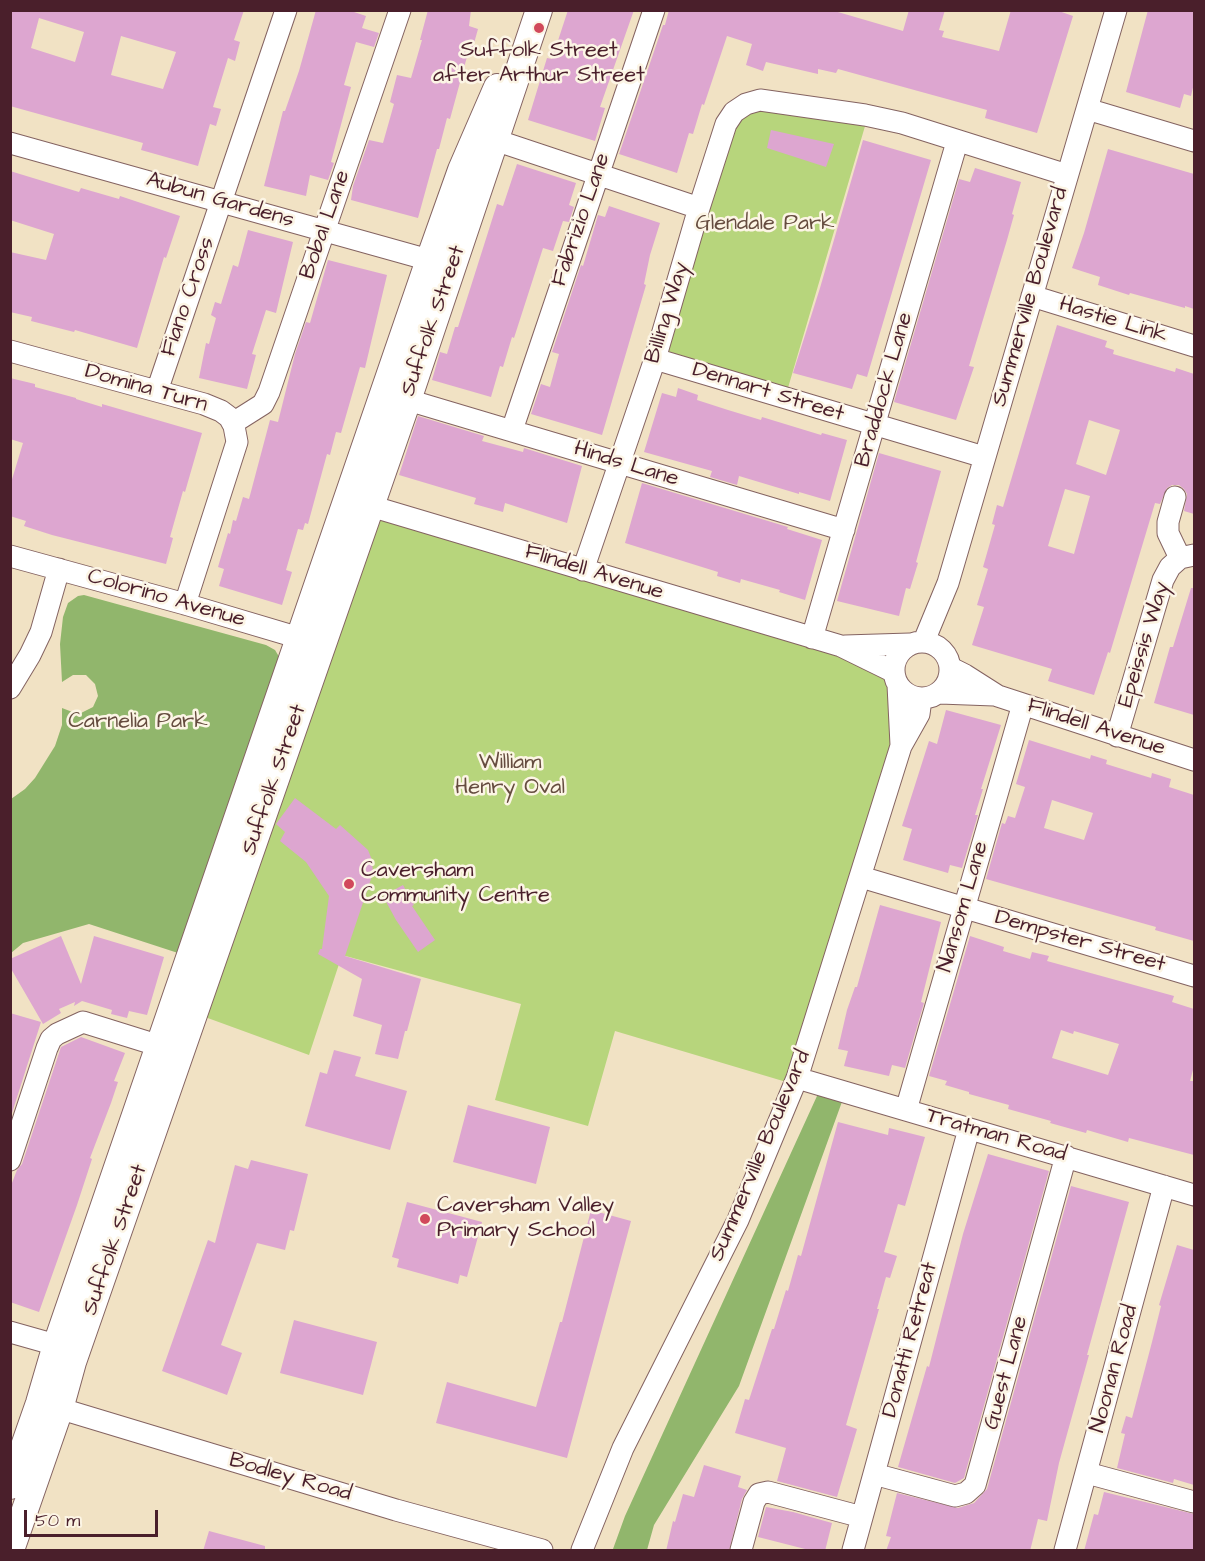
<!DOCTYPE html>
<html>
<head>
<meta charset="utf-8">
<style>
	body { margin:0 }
	#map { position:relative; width:1205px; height:1561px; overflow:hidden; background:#f1e2c4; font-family:"Architects Daughter",sans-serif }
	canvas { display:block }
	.frame { position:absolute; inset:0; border:12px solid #4a1f2b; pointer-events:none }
	.scale { position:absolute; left:24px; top:1510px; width:134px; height:27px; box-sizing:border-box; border:3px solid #4a1f2b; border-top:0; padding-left:8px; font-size:18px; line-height:21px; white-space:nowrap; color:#4a1f2b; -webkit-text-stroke:4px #fcf5e5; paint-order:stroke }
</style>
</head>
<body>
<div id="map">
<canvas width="1205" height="1561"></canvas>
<div class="frame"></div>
<div class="scale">50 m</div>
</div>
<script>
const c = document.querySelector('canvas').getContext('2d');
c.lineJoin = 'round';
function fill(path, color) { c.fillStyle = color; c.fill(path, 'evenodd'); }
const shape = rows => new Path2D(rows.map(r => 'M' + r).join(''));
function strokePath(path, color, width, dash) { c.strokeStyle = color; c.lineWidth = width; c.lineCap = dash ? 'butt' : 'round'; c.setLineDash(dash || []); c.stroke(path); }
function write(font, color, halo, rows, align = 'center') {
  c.font = font + ' "Architects Daughter",sans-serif'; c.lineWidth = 5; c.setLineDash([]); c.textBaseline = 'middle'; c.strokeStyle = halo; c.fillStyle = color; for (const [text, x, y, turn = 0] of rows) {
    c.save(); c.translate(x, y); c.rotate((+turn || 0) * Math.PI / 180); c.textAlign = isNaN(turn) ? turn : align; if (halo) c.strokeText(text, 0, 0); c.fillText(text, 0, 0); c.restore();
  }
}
const green = shape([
	[746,104,868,116,785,398,655,359,699,208],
	[370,506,894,672,901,746,797,1078,783,1081,615,1031,588,1126,495,1100,521,1004,342,955,309,1055,194,1013]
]);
const forest = shape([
	[84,595,266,645,275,650,278,655,279,662,178,953,89,924,23,943,11,953,11,799,25,789,35,778,55,746,62,725,62,708,75,713,81,713,93,707,98,696,95,684,86,675,73,675,62,682,60,644,63,617,68,603,78,596],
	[826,1095,843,1099,739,1386,654,1525,647,1550,617,1550,613,1549,625,1516,817,1096]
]);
const building = shape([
	[10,10,244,10,234,40,240,42,235,61,228,58,213,107,221,109,216,126,210,124,198,166,141,150,143,143,10,106],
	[39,18,84,32,75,62,31,48],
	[121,36,176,52,163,89,111,75],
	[316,10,348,10,366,16,362,28,379,33,374,47,356,42,344,85,351,87,331,162,334,163,328,180,310,175,306,196,264,186,283,111,285,111,299,71],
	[428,10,471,10,469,26,478,29,471,54,468,53,450,119,447,118,439,149,437,149,418,218,351,200,353,186,369,140,383,143,394,104,390,102,397,75,411,78,422,40,420,40],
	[568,10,634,10,600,107,605,108,595,141,528,120,547,58,552,59],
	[669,10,831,10,903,31,909,10,945,10,939,30,944,31,942,37,999,51,1011,10,1056,10,1073,16,1037,133,985,118,987,110,838,69,836,73,818,69,818,74,766,62,763,71,746,65,752,44,727,36,704,105,702,104,693,134,689,133,677,173,619,154,663,25,665,25],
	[1148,10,1194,10,1194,83,1191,96,1184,94,1180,108,1126,92],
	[771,130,834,144,826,167,767,148],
	[863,140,931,160,867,377,857,374,852,389,793,373,820,288],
	[1108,149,1194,174,1194,309,1185,306,1185,308,1130,293,1129,295,1098,285,1100,277,1072,268,1084,233],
	[517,164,576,183,569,205,574,207,569,222,563,221,553,251,543,248,514,338,512,337,503,367,500,366,491,397,432,380,440,352,447,354,455,327,458,327,497,204,503,206],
	[975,168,1021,182,1012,214,1014,215,1007,240,969,366,974,367,956,420,894,402,959,179,970,182],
	[10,171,79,192,81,188,119,199,120,196,180,216,166,258,164,257,137,348,75,330,74,332,31,321,32,317,10,312,10,252,46,260,54,234,10,220],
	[609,206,660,223,650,255,644,284,646,285,602,435,531,414,541,384,550,387,559,354,552,352,581,265,583,266,598,215,605,217],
	[248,230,293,242,276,313,266,310,252,354,256,355,247,389,199,378,206,343,209,344,216,318,211,315,215,302,221,304,233,265,238,267],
	[328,260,387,275,365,368,360,367,341,433,336,432,330,455,327,454,308,524,305,523,303,530,298,529,286,570,292,572,282,605,219,586,224,569,218,567,228,533,230,534,233,520,236,521,243,497,249,499,270,420,278,422,295,354,306,322,310,323],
	[1057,325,1107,341,1105,347,1114,350,1113,354,1175,372,1176,368,1194,374,1194,514,1184,511,1187,494,1184,489,1179,485,1172,485,1167,488,1160,504,1155,503,1110,653,1108,652,1094,695,1048,681,1052,669,972,645,984,607,977,605,988,569,983,567,995,525,992,524,997,505,1003,507],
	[1089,420,1120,430,1106,475,1076,464],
	[1065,489,1090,496,1074,554,1048,546],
	[10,378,35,384,35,387,76,398,76,399,102,407,102,404,202,433,185,492,183,491,170,537,173,538,166,564,52,535,24,526,26,521,10,516,10,486,23,443,10,439],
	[678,388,698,395,697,400,728,410,761,420,762,417,821,435,822,433,847,440,830,501,799,492,799,494,739,476,737,485,710,477,712,471,644,452,662,393,676,397],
	[418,416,484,436,482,441,523,452,524,448,582,466,567,523,505,503,503,512,474,504,476,498,399,475],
	[879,453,941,471,916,562,918,563,910,589,906,588,899,616,837,601],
	[642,483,788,527,787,529,822,540,805,600,779,592,780,590,741,579,740,583,717,576,718,572,625,543],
	[1191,588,1194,588,1194,715,1154,703,1170,647,1173,647],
	[946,710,1001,725,981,789,983,789,975,815,978,815,962,868,950,865,948,873,903,860,912,829,902,826,929,741,937,744],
	[1029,740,1090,759,1091,755,1107,760,1106,764,1151,778,1152,773,1171,779,1169,787,1194,795,1194,941,1155,930,1156,927,986,879,1002,823,1005,824,1008,816,1015,818,1025,787,1016,784],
	[1052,800,1093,813,1084,840,1044,828],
	[295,798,336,829,340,825,368,850,372,860,373,873,345,956,421,979,407,1031,405,1031,398,1059,375,1054,382,1025,353,1016,362,979,318,954,320,949,322,949,329,896,306,862,280,841,285,832,276,824],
	[403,885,414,905,412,906,435,940,418,952,396,920,383,896],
	[880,905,941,922,921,1002,924,1003,905,1068,892,1065,889,1076,844,1066,848,1051,838,1049,847,1010,855,987,857,987],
	[61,936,81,984,94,936,164,957,147,1015,129,1011,127,1018,111,1014,112,1010,82,1001,74,1006,75,1002,59,1009,61,1013,43,1024,10,967,10,959],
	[970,936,1004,947,1003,951,1030,959,1032,952,1049,956,1047,961,1174,996,1172,1002,1194,1009,1194,1066,1190,1081,1194,1081,1194,1155,1129,1138,1128,1142,1087,1130,1086,1133,1050,1123,1051,1121,1008,1109,1009,1105,969,1094,969,1092,945,1085,947,1081,929,1076],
	[1061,1030,1073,1034,1074,1031,1119,1044,1108,1075,1052,1058],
	[10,1013,41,1022,12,1113,10,1113],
	[81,1037,125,1053,114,1081,118,1082,111,1103,90,1158,92,1159,77,1205,39,1312,10,1302,10,1188,17,1170,22,1164,61,1047],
	[334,1050,361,1057,355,1076,407,1091,390,1150,305,1126,320,1072,327,1074],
	[468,1105,550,1127,536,1184,453,1162],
	[838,1122,888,1135,889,1128,925,1137,905,1206,898,1204,884,1252,897,1256,890,1278,886,1277,877,1309,879,1309,846,1425,857,1429,837,1497,777,1481,786,1448,735,1433,745,1399,749,1400,772,1329,774,1329,786,1290,788,1291,798,1255,801,1256],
	[988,1154,1049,1171,964,1478,955,1483,898,1467,927,1366,929,1367,963,1234],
	[251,1160,308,1174,294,1231,290,1230,285,1250,257,1243,221,1345,242,1353,227,1395,162,1371,208,1240,215,1243,235,1165,248,1169],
	[1071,1186,1129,1202,1087,1355,1089,1355,1059,1463,1047,1521,1038,1519,1030,1551,886,1551,891,1537,886,1536,897,1493,958,1508,974,1503,987,1489],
	[407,1202,482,1222,467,1277,460,1275,458,1284,397,1267,399,1259,392,1257],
	[591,1210,631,1221,567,1458,436,1423,447,1382,536,1407,560,1322,562,1322],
	[1177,1245,1194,1250,1194,1485,1174,1479,1173,1483,1117,1468,1125,1434,1121,1433,1126,1416,1132,1418,1152,1342,1161,1306,1159,1305],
	[294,1320,377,1342,363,1395,280,1373],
	[704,1465,741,1476,738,1487,747,1490,742,1499,729,1551,666,1551,673,1521,675,1522,683,1494,694,1497],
	[1104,1492,1194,1514,1194,1551,1084,1551,1094,1514,1098,1515],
	[766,1507,793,1512,832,1523,825,1551,813,1551,758,1537],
	[209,1531,265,1546,265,1551,203,1551]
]);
const minor = shape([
	[1087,109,1194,141],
	[495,140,699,208],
	[10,143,429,260],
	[1032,296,1194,346],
	[10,351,204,404,221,411,229,417,234,426,237,442,185,604],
	[655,359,984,457],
	[157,391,286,10],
	[408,400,844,530],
	[233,423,263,404,269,392,400,10],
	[512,430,654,10],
	[1175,497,1168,522,1168,533,1180,558],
	[357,502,841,646,894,672],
	[10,556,185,604,313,642],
	[583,570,655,359,699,208,726,124,734,112,746,104,760,100,865,115,902,123,1067,175],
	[812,638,957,142],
	[924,641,948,583,1116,10],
	'894 670a28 28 0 1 1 56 0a28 28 0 1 1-56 0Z',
	[845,646,910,644],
	[951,668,965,675,998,696,1194,760],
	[898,685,901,745],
	[10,688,30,655,41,632,59,569],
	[940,693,994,695],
	[1117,736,1163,580,1170,567,1180,558,1194,555],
	[861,877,1194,976],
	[797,1078,1194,1195],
	[906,1110,1023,704],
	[10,1160,47,1048,51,1039,57,1034,83,1022,160,1046],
	[10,1332,56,1345],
	[45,1404,396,1510,542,1550],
	[1087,1473,1194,1502],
	[874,1474,955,1496,966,1493,975,1485,1066,1156],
	[582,1550,623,1448,738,1220,797,1078,901,746,919,714,921,699],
	[741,1550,754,1502,759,1494,768,1492,862,1517],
	[853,1550,969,1129],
	[1065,1550,1164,1186]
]);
const tertiary = shape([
	[10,1486,39,1403,56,1345,429,260,461,170,497,87],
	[11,1550,60,1409,73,1362,408,400,539,10]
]);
const markers = [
	[539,28,6,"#d1495b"],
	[349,884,6,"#d1495b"],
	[425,1219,6,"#d1495b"]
];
const poiNames = [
	["Suffolk Street",539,51,"center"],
	["after Arthur Street",539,76,"center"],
	["Caversham",361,871],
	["Community Centre",361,896],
	["Caversham Valley",437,1206],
	["Primary School",437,1231]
];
const streetNames = [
	["Aubun Gardens",220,201,16],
	["Fabrizio Lane",582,220,-71],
	["Bobal Lane",326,225,-71],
	["Fiano Cross",189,297,-71],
	["Summerville Boulevard",1031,297,-74],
	["Billing Way",668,313,-73],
	["Suffolk Street",434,321,-71],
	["Hastie Link",1113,321,17],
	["Domina Turn",146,389,16],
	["Braddock Lane",885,390,-74],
	["Dennart Street",768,393,17],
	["Hinds Lane",626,465,17],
	["Flindell Avenue",594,573,17],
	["Colorino Avenue",166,599,16],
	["Epeissis Way",1145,645,-73],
	["Flindell Avenue",1096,728,18],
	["Suffolk Street",275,780,-71],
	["Nansom Lane",964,907,-74],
	["Dempster Street",1080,942,16],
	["Tratman Road",996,1136,16],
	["Summerville Boulevard",761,1156,-67],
	["Suffolk Street",116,1240,-71],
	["Donatti Retreat",911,1340,-75],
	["Noonan Road",1115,1369,-75],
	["Guest Lane",1007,1373,-75],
	["Bodley Road",290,1478,16]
];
const parkNames = [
	["Glendale Park",765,224],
	["Carnelia Park",138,722],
	["William",510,763],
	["Henry Oval",510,788]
];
fill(green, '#b7d57c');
fill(forest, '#91b66c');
fill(building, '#dda6d0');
strokePath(minor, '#846361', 23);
strokePath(tertiary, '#846361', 28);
strokePath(minor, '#fff', 21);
strokePath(tertiary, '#fff', 26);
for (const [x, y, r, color] of markers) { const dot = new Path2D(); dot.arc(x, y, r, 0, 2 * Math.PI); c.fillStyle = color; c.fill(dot); strokePath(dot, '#fcf5e5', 2); }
write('22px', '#4a1f2b', '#fcf5e5', poiNames, 'left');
write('22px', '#4a1f2b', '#fcf5e5', streetNames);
write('22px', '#654c3f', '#fcf5e5', parkNames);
</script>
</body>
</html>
